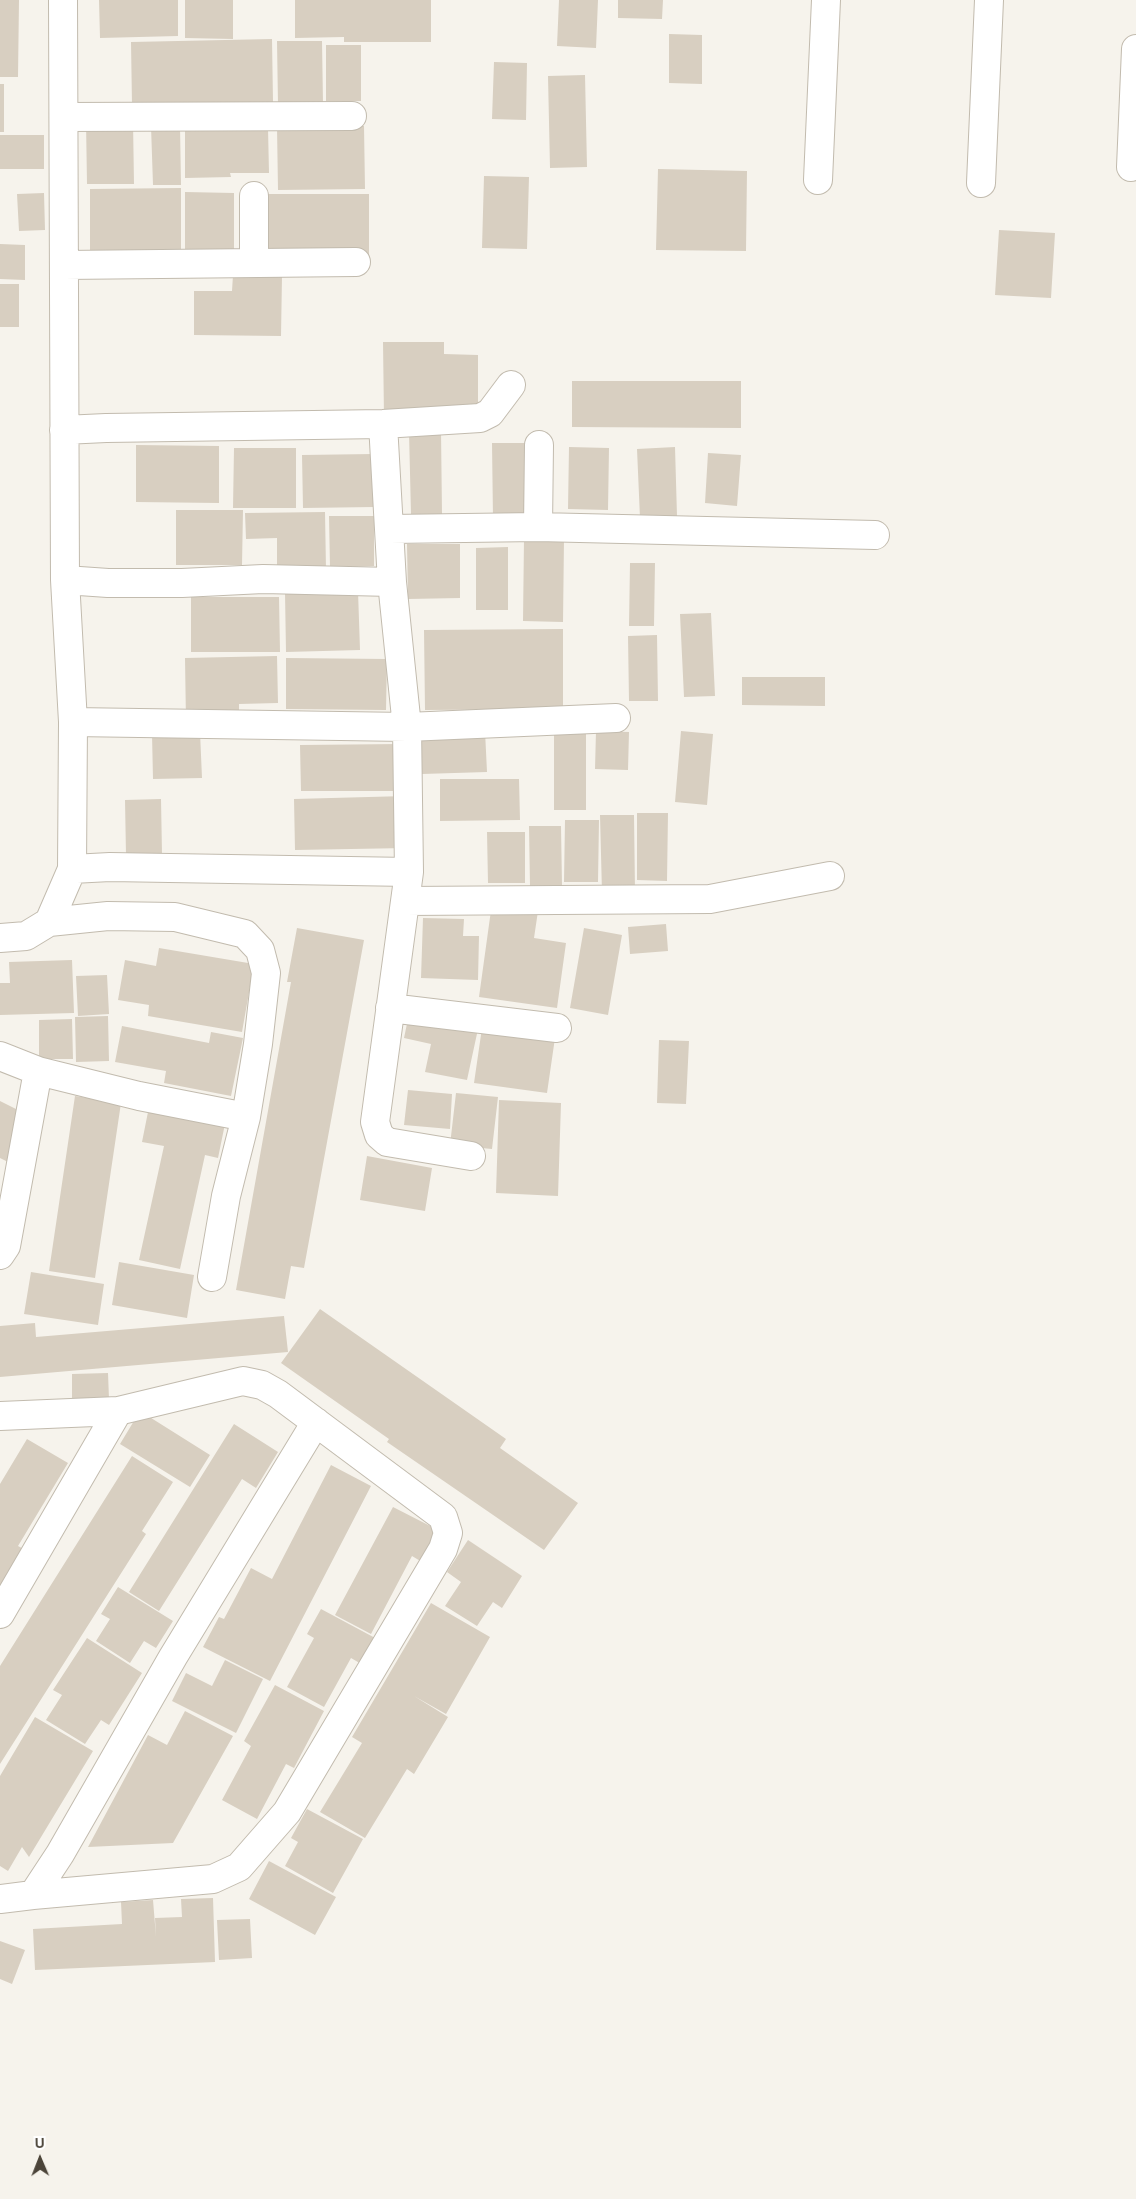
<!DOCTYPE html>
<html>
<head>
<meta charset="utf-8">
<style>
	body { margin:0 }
	#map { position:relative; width:1136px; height:2199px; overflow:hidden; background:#f6f3ec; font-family:Figtree,sans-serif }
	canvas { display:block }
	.north { position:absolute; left:15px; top:2134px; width:50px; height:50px; -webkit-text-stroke:4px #fff; paint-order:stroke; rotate:359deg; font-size:14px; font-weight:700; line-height:20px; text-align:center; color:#4b4439 }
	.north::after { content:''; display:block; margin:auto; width:18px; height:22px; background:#4b4439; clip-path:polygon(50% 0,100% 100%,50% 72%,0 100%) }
</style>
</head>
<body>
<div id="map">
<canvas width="1136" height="2199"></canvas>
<div class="north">U</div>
</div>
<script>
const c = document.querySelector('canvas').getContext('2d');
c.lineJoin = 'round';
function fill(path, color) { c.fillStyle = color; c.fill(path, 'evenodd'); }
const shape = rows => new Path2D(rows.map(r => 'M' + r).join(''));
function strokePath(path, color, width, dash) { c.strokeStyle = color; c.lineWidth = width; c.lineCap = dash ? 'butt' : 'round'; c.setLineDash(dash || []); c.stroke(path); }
const building = shape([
	[0,0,19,0,18,77,0,77],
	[99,0,178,0,178,36,100,38],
	[185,0,233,0,233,39,185,38],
	[295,0,431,0,431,42,344,42,344,37,295,38],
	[559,0,598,0,596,48,557,46],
	[618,0,663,0,662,19,618,18],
	[669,34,702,35,702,84,669,83],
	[272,39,273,102,132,105,131,42],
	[277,41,322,41,323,104,278,105],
	[326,45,361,45,361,101,326,101],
	[494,62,527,63,526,120,492,119],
	[585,75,587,167,550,168,548,76],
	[0,84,4,84,4,132,0,132],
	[86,121,133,121,134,184,87,184],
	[151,126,180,126,181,185,153,185],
	[364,126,365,189,278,190,277,127],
	[268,128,269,173,230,173,231,177,185,178,185,129],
	[0,135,44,135,44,169,0,169],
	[658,169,747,171,746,251,656,250],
	[484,176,529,177,527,249,482,248],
	[181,188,181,255,90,256,90,189],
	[185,192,234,193,234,260,185,260],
	[44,193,45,230,19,231,17,194],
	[264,194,369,194,369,254,264,254],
	[999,230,1055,233,1051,298,995,295],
	[0,244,25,245,25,280,0,279],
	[233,275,282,276,281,336,194,335,194,291,232,291],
	[0,284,19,284,19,327,0,327],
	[383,342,444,342,444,354,478,355,478,418,384,417],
	[572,381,741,381,741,428,572,427],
	[441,431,442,514,411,514,409,432],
	[492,443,536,443,537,519,493,519],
	[136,445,219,446,219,503,136,502],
	[569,447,609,448,608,510,568,509],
	[675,447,677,516,640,518,637,449],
	[234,448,296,448,296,508,233,508],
	[708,453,741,455,737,506,705,503],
	[373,454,374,507,303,508,302,455],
	[176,510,243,510,242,565,176,565],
	[325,512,326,570,277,570,277,538,246,539,245,513],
	[329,516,374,516,374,566,330,567],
	[524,539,564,539,563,622,523,621],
	[407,544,460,544,460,598,408,599],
	[508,547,508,610,476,610,476,548],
	[630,563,655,563,654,626,629,626],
	[358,591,360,650,286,652,285,593],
	[191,597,279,597,280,652,191,652],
	[711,613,715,696,684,697,680,614],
	[563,629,563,709,425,710,424,630],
	[657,635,658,701,629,701,628,636],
	[277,656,278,703,239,704,239,721,186,722,185,658],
	[286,658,387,659,386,710,286,709],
	[742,677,825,677,825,706,742,705],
	[485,731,487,772,422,774,421,733],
	[554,731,586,731,586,810,554,810],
	[596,731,629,732,628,770,595,769],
	[681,731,713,734,707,805,675,802],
	[200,732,202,778,153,779,152,734],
	[401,744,402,791,301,791,300,745],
	[440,779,519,779,520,820,440,821],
	[406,796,407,848,295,850,294,799],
	[161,799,162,854,126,855,125,800],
	[637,813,668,813,667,881,637,880],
	[600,815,634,815,635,892,602,893],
	[565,820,599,820,598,882,564,882],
	[529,826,561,826,562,886,530,886],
	[487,832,525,832,525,883,488,883],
	[492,903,538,911,534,938,566,943,557,1008,479,997],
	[423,918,464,919,463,936,479,936,478,980,421,978],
	[666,924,668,951,630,954,628,927],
	[297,928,364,940,304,1268,291,1266,285,1299,236,1290,291,982,287,982],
	[584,928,622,935,608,1015,570,1008],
	[159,948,254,964,242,1032,148,1016,149,1005,118,1000,125,960,156,966],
	[72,960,74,1013,0,1015,0,983,10,983,9,962],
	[107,975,109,1014,78,1016,76,976],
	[409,1014,478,1029,467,1080,425,1072,431,1044,404,1038],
	[108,1016,109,1061,76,1062,75,1017],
	[72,1019,73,1059,39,1059,39,1020],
	[483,1021,556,1031,547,1093,474,1083],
	[122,1026,209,1043,211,1032,243,1038,231,1096,164,1083,166,1071,115,1062],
	[659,1040,689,1041,686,1104,657,1103],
	[408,1090,452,1094,450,1129,404,1125],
	[456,1093,498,1097,492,1149,450,1145],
	[75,1096,121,1103,95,1278,49,1271],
	[499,1100,561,1103,558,1196,496,1193],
	[0,1101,30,1116,8,1162,0,1158],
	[150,1102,226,1119,218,1158,205,1155,180,1269,139,1260,164,1146,142,1142],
	[367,1156,432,1168,425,1211,360,1200],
	[119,1262,194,1275,187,1318,112,1305],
	[31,1272,104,1284,98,1325,24,1314],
	[320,1309,506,1439,500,1448,578,1503,544,1550,387,1442,389,1439,281,1363],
	[284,1316,288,1352,0,1377,0,1326,35,1323,36,1337],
	[108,1373,109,1399,72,1400,72,1374],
	[140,1411,210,1455,190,1487,120,1444],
	[234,1424,278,1452,256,1488,242,1479,159,1611,129,1592],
	[27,1439,68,1463,18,1546,31,1553,0,1605,0,1484],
	[132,1456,173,1482,142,1531,146,1534,0,1764,0,1666],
	[331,1465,371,1486,270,1681,203,1647,219,1617,224,1619,251,1568,272,1579],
	[393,1507,438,1530,422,1562,412,1556,371,1634,335,1615],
	[468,1540,522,1576,502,1608,493,1602,477,1626,445,1606,461,1582,447,1572],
	[118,1587,173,1621,156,1648,144,1641,130,1663,96,1641,110,1619,101,1614],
	[431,1603,490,1637,446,1714,414,1696,448,1717,414,1774,407,1769,365,1838,320,1812,362,1743,352,1737],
	[321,1609,377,1639,363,1665,351,1658,324,1707,287,1687,314,1638,307,1634],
	[87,1638,142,1673,109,1725,101,1720,85,1744,46,1720,62,1695,53,1690],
	[225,1660,263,1679,236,1733,172,1701,186,1673,212,1686],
	[275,1685,324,1711,294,1768,286,1764,257,1819,222,1800,251,1746,244,1741],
	[185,1711,233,1736,173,1843,88,1847,148,1735,167,1745],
	[35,1717,93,1751,29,1857,22,1847,8,1871,0,1866,0,1776],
	[307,1809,363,1839,333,1893,285,1866,298,1842,291,1838],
	[269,1861,336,1897,315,1935,249,1899],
	[213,1898,215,1962,35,1970,33,1929,122,1924,121,1902,153,1900,156,1937,155,1918,182,1917,181,1899],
	[250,1919,252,1958,219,1960,217,1920],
	[0,1941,25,1950,12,1984,0,1979]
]);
const minor = shape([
	[64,117,352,116],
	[1131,167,1136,49],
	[818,180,826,0],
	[981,183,989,0],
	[254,196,254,263],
	[64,265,356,262],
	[383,424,392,582,407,727,409,872,375,1122,379,1135,387,1142,471,1156],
	[64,430,106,428,383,424,480,418,490,413,511,385],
	[538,527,539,445],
	[390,529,538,527,875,535],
	[65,580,108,583,182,583,263,579,392,582],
	[73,722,407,727,616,718],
	[72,869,110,867,409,872],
	[405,901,710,899,830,876],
	[0,938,26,936,49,922,72,869,73,722,65,580,63,0],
	[390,1008,557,1028],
	[0,1056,38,1071,139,1096,246,1117,258,1044,266,973,260,950,245,934,175,917,108,916,49,922],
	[0,1255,6,1246,38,1071],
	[212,1277,226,1196,246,1117],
	[0,1416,118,1411,243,1381,262,1385,278,1394,443,1517,448,1533,443,1549,287,1812,239,1867,213,1879,33,1895],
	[0,1614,118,1411],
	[0,1899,33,1895,60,1854,173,1657,316,1422]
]);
fill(building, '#d8cfc1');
strokePath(minor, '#c2bbae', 30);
strokePath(minor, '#fff', 28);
</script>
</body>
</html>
